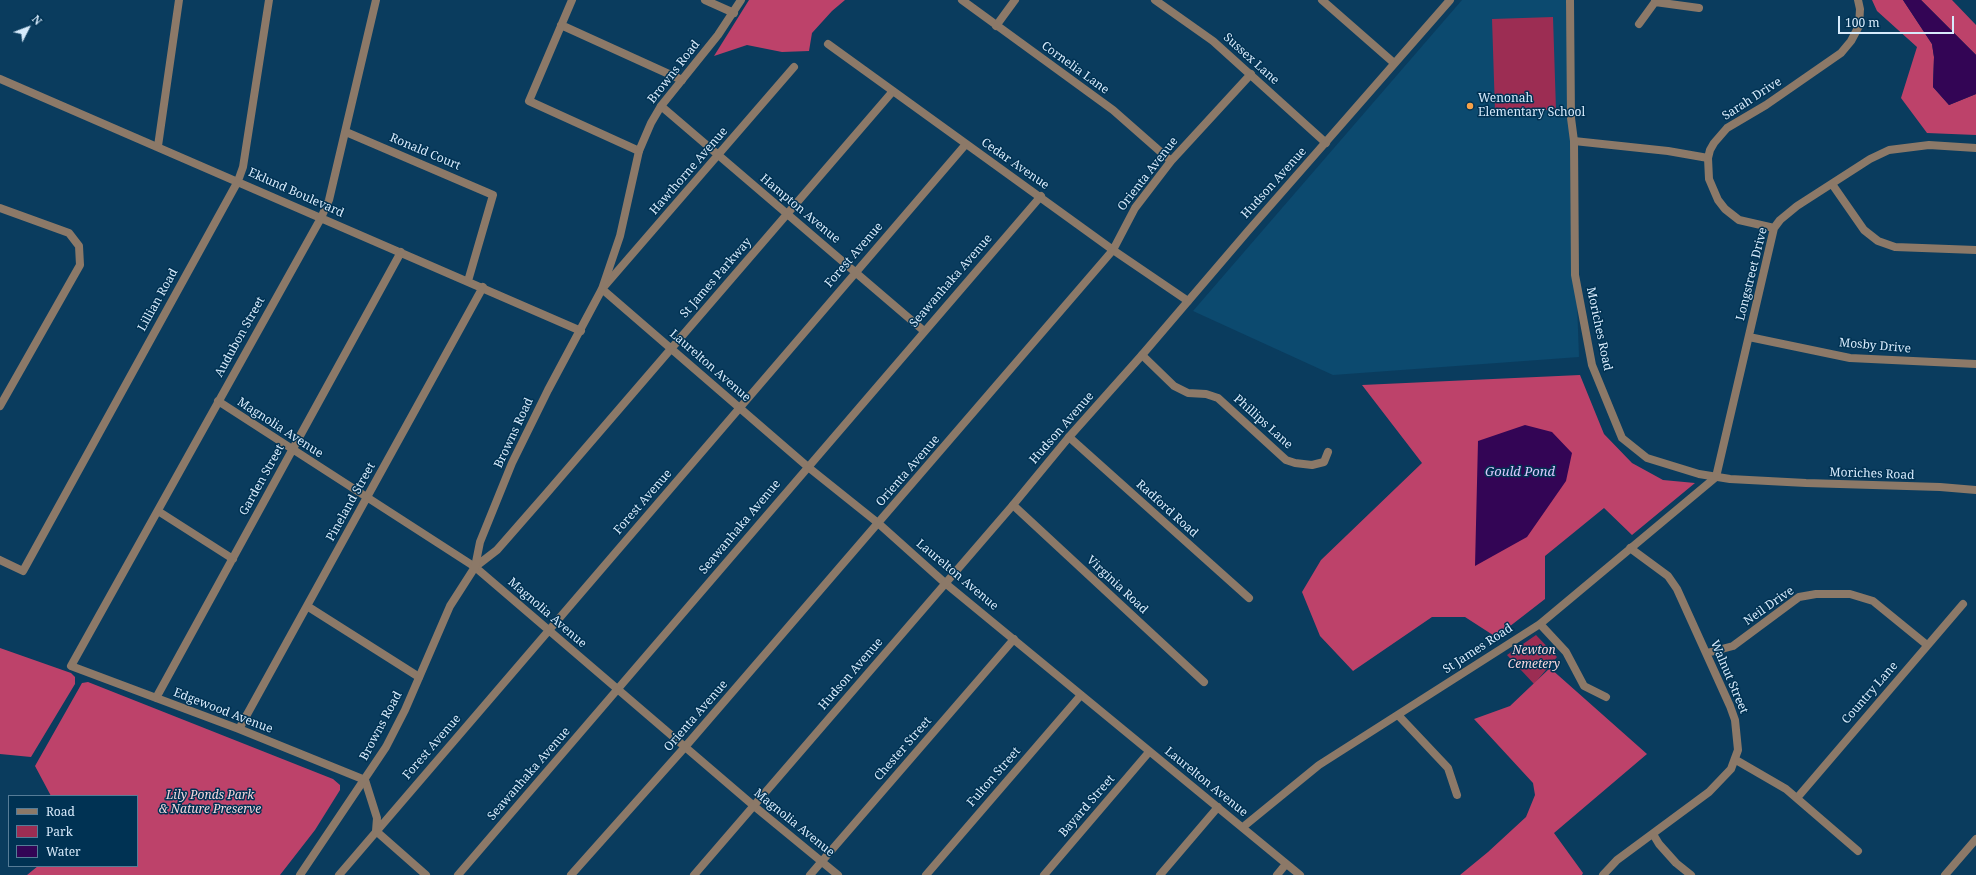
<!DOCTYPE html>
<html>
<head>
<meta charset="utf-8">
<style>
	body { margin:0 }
	#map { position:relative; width:1976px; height:875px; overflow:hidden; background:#0a3c5e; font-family:"Noto Serif",serif }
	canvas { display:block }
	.legend { position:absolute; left:8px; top:795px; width:130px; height:72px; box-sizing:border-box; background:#003253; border:1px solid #567c97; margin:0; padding:5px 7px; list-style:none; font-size:12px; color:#d7ebfc }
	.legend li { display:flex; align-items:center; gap:8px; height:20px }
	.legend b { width:20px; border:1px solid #567c97 }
	.north { position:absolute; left:8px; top:8px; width:40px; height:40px; -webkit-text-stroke:3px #003253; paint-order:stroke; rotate:48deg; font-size:11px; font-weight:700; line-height:16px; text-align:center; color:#d7ebfc }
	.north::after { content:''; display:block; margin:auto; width:14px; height:18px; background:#d7ebfc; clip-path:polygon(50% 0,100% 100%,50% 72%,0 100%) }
	.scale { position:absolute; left:1838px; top:16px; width:116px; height:18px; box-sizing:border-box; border:2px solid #d7ebfc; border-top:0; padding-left:5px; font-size:12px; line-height:14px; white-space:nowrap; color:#d7ebfc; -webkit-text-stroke:3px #003253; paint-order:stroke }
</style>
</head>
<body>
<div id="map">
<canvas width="1976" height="875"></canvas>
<ul class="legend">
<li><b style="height:5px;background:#8c7968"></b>Road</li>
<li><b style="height:11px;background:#9c2d53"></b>Park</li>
<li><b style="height:11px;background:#330555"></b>Water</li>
</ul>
<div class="north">N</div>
<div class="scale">100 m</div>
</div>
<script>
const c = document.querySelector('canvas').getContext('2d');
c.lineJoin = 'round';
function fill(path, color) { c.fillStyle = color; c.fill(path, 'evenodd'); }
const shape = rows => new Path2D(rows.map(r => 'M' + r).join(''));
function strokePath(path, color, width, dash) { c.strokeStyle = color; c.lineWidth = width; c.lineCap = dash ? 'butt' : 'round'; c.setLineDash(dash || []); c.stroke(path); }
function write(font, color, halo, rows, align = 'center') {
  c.font = font + ' "Noto Serif",serif'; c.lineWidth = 3; c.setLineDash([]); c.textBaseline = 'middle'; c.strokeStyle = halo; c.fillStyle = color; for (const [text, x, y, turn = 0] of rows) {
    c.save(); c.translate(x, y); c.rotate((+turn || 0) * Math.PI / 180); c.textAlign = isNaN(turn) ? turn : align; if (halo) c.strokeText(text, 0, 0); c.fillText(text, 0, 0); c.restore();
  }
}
const built = shape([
	[1462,0,1566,0,1579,357,1333,375,1193,311]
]);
const green = shape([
	[1553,17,1556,110,1495,111,1492,19],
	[1536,635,1557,657,1534,684,1507,655]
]);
const forest = shape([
	[749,0,845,0,832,11,812,33,809,51,782,52,747,45,714,56],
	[1872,0,1903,0,1932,44,1934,57,1933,87,1949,105,1976,94,1976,135,1927,133,1901,98,1917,47,1877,11],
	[1921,0,1952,0,1976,25,1976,55],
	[1580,375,1604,434,1632,463,1663,480,1695,483,1632,535,1604,508,1545,556,1545,599,1496,637,1465,617,1432,617,1353,671,1320,636,1302,592,1321,560,1422,463,1362,385],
	[0,648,71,673,75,677,75,684,31,757,0,754],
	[1550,668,1647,754,1554,833,1583,873,1582,875,1460,875,1488,852,1526,817,1535,795,1533,783,1474,719,1510,706],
	[88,682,333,779,340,785,340,790,315,830,280,875,27,875,38,866,137,866,137,796,51,796,35,766,82,683]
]);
const water = shape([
	[1903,0,1921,0,1976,55,1976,94,1949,105,1933,87,1934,57,1932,44],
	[1525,425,1552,432,1572,453,1566,481,1527,537,1475,566,1478,441]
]);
const minor = shape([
	[376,0,329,200,321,218,71,666,239,729,365,780,377,818,376,831,426,875],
	[572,0,529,101,639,151],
	[705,0,734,13],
	[962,0,1113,110,1171,161],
	[1155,0,1213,41,1326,143],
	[1322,0,1394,63],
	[1655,2,1699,8],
	[1639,24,1655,2,1655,0],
	[561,25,682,80],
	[996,26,1015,0],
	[828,44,1113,250,1188,301],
	[794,67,602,289,808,467,878,523,945,583,1300,875],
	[0,79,581,331],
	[661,106,924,331],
	[346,132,493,195,468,281],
	[1574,141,1668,151,1708,158],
	[158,146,179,0],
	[1832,184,1864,230,1878,241,1895,247,1976,250],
	[0,208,69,233,79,246,80,265,0,406],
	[1774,228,1739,220,1725,209,1718,200,1709,179,1708,158,1710,150,1714,143,1727,128,1766,105,1841,53,1851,41,1859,26,1860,9,1858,0],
	[1749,337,1850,358,1976,364],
	[1142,355,1174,386,1188,393,1206,394,1218,398,1286,460,1295,463,1312,465,1324,462,1328,452],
	[218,401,475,567,754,806,838,875],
	[1069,437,1249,598],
	[1013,505,1204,682],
	[158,511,233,559],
	[0,560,23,571,238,181,243,167,269,0],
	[475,567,497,550,546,494,893,91],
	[307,606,419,677],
	[1540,624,1566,652,1584,686,1606,697],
	[1707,653,1733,646,1799,597,1816,594,1850,594,1873,601,1927,645],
	[156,698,401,252],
	[1398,715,1448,768,1457,795],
	[239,729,483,287],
	[1736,760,1786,789,1858,851],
	[1797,798,1963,604],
	[1243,827,1319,765,1540,624,1716,477,1774,228,1780,220,1797,206,1870,159,1889,150,1929,145,1976,148],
	[1653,834,1659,844,1676,863,1691,875],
	[339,875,966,144],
	[458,875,1041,196],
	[571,875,685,747,1113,250,1135,208,1171,161,1251,74],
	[810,875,1014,639],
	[926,875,1081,695],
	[1044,875,1149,752],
	[1160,875,1218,807],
	[1277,875,1286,864],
	[1603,875,1617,860,1709,792,1731,769,1738,750,1735,720,1730,706,1677,589,1668,576,1630,548]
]);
const tertiary = shape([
	[1570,0,1571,118,1574,141,1575,275,1592,365,1622,438,1647,458,1699,474,1730,479,1806,483,1940,487,1976,490],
	[300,875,386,747,405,710,450,606,475,567,480,542,512,463,548,390,602,289,620,236,639,151,651,123,661,106,718,35,741,0],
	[694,875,1013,505,1069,437,1142,355,1248,231,1450,0],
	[1945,875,1976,839]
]);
const markers = [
	[1470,106,4,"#f7a248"]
];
const streetNames = [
	["Sussex Lane",1251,59,42],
	["Cornelia Lane",1075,68,36],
	["Browns Road",674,72,-52],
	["Sarah Drive",1752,99,-33],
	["Ronald Court",425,152,23],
	["Cedar Avenue",1015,164,35],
	["Hawthorne Avenue",689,171,-49],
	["Orienta Avenue",1148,174,-52],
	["Hudson Avenue",1274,183,-48],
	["Eklund Boulevard",296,193,24],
	["Hampton Avenue",800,209,40],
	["Forest Avenue",854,255,-49],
	["Longstreet Drive",1752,274,-76],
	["St James Parkway",716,278,-49],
	["Seawanhaka Avenue",951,281,-49],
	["Lillian Road",158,300,-61],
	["Moriches Road",1599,329,78],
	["Audubon Street",240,337,-61],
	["Mosby Drive",1875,346,5],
	["Laurelton Avenue",710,366,41],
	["Phillips Lane",1263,422,42],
	["Magnolia Avenue",280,428,33],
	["Hudson Avenue",1062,428,-49],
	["Browns Road",514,433,-65],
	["Orienta Avenue",908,471,-49],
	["Moriches Road",1872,474,2],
	["Garden Street",262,480,-61],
	["Pineland Street",351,502,-61],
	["Forest Avenue",643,502,-49],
	["Radford Road",1167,509,42],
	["Seawanhaka Avenue",740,527,-50],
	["Laurelton Avenue",957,575,40],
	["Virginia Road",1117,585,43],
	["Neil Drive",1769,606,-35],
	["Magnolia Avenue",547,613,41],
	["St James Road",1478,649,-33],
	["Hudson Avenue",851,674,-49],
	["Walnut Street",1729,677,67],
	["Country Lane",1870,693,-49],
	["Edgewood Avenue",223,711,21],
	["Orienta Avenue",696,716,-49],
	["Browns Road",381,726,-62],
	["Forest Avenue",432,747,-49],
	["Chester Street",903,749,-49],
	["Seawanhaka Avenue",529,774,-49],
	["Fulton Street",994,777,-49],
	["Laurelton Avenue",1206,782,39],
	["Bayard Street",1087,806,-49],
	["Magnolia Avenue",794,823,39]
];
const poiNames = [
	["Wenonah",1478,99],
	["Elementary School",1478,113]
];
const parkNames = [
	["Newton",1534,651],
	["Cemetery",1534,665],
	["Lily Ponds Park",210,796],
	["& Nature Preserve",210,810]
];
const waterNames = [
	["Gould Pond",1520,472]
];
fill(built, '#0c4a6f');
fill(green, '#9c2d53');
fill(forest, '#bd426a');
fill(water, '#330555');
strokePath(minor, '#8c7968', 8);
strokePath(tertiary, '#8c7968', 8);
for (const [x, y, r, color] of markers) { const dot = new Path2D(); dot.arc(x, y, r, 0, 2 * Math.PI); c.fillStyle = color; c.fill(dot); strokePath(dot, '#003253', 1.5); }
write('12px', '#d7ebfc', '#003253', streetNames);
write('12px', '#d7ebfc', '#003253', poiNames, 'left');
write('italic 12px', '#f7d6dd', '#003253', parkNames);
write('italic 13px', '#ddc7fc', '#003253', waterNames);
</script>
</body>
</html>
